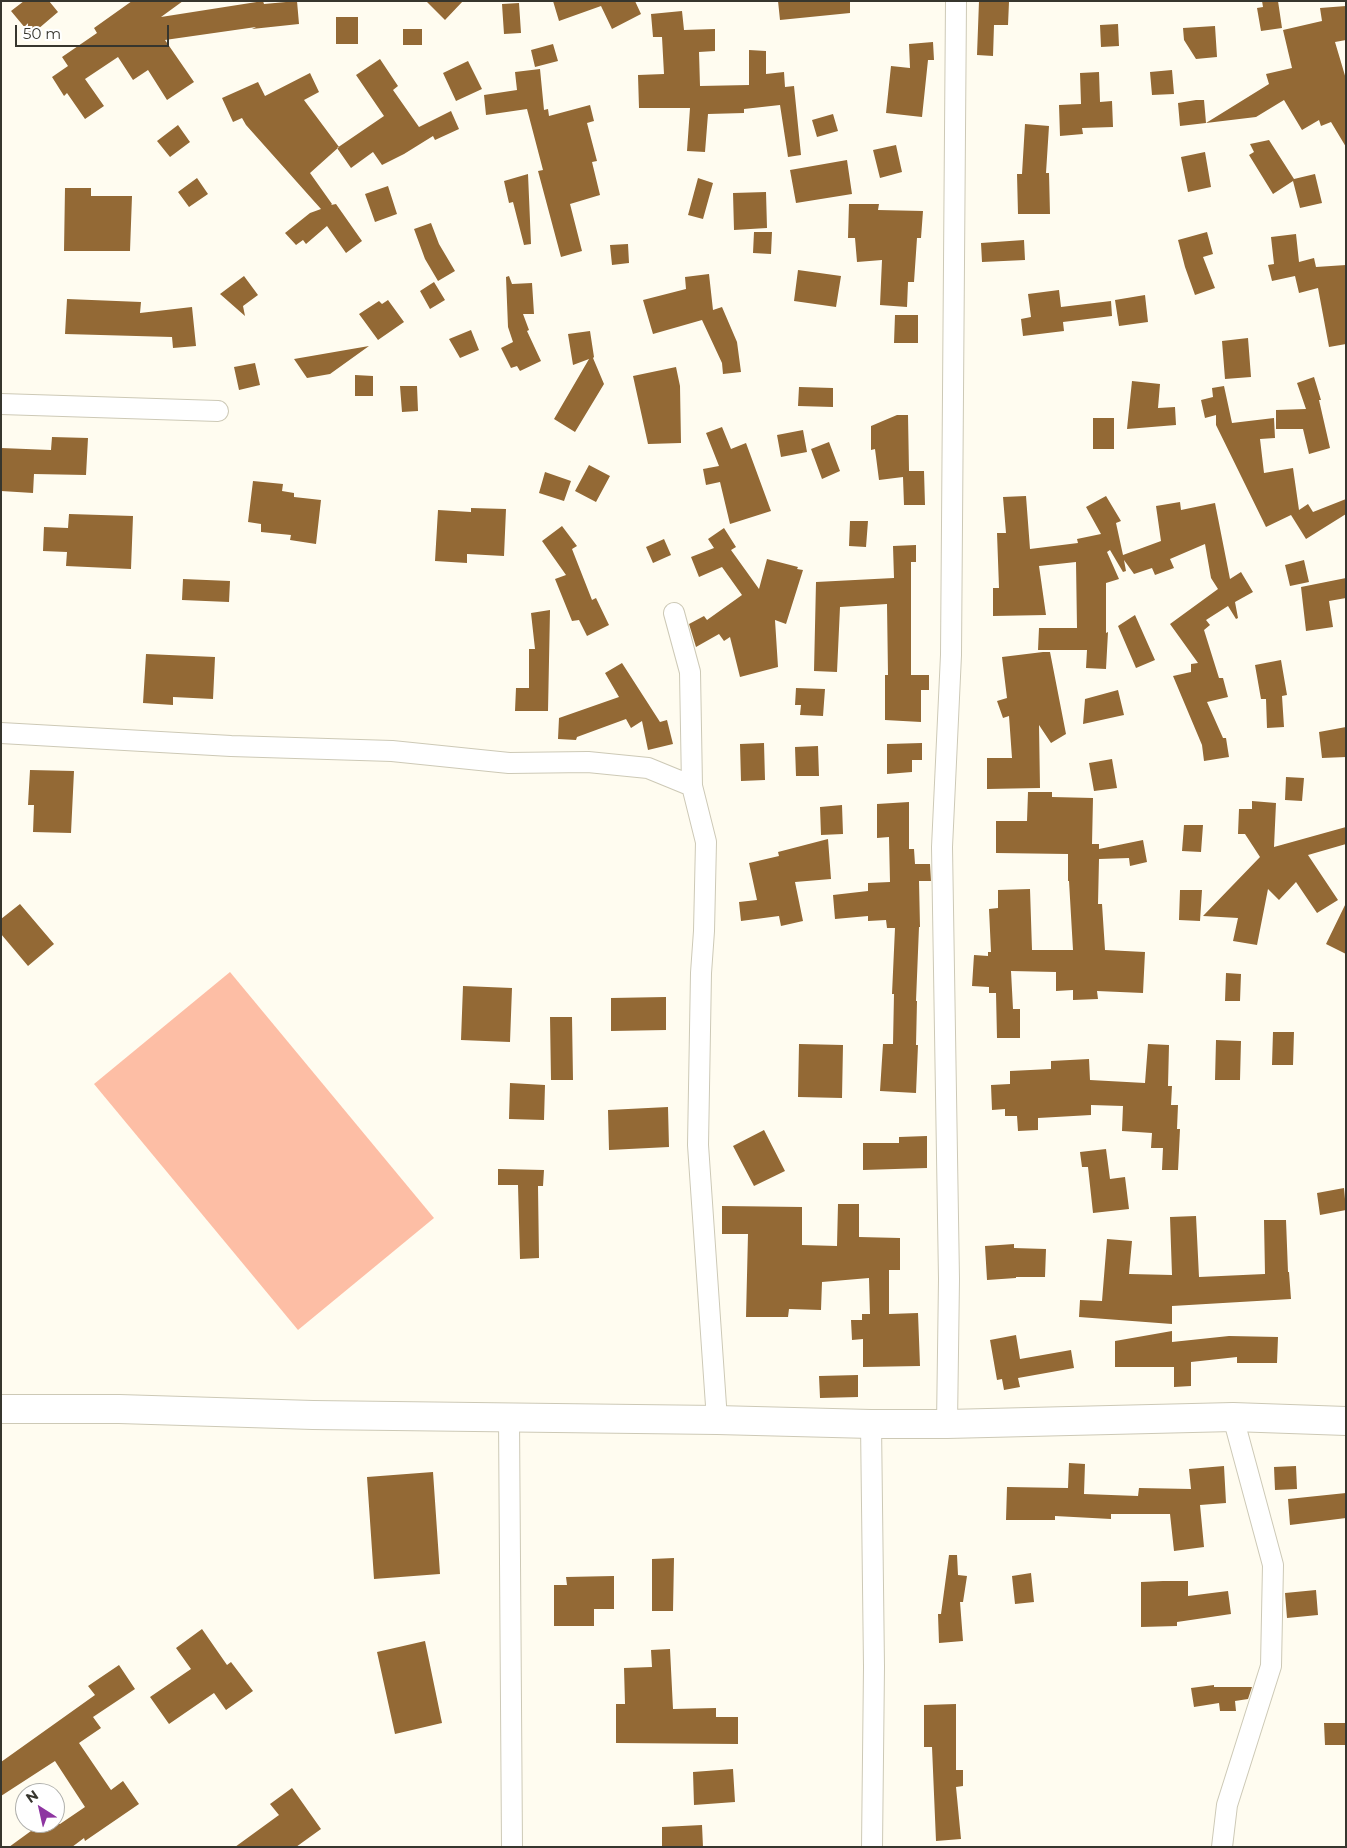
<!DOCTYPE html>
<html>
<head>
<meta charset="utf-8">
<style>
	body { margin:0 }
	#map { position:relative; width:1347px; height:1848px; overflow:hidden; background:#fffcf0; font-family:Montserrat,sans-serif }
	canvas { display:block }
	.frame { position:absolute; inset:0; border:2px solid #37362e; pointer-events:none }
	.north { position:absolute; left:15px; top:1783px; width:50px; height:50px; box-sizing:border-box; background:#fff; border:1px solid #afafab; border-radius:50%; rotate:325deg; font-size:14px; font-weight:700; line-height:20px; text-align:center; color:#37362e }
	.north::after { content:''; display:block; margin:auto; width:18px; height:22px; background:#8e35a1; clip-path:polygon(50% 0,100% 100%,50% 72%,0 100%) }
	.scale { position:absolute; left:15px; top:25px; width:154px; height:22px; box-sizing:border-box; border:2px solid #37362e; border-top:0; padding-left:6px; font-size:15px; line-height:18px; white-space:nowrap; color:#37362e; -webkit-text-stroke:4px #fff; paint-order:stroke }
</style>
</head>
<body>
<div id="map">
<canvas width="1347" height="1848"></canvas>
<div class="frame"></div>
<div class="north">N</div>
<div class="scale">50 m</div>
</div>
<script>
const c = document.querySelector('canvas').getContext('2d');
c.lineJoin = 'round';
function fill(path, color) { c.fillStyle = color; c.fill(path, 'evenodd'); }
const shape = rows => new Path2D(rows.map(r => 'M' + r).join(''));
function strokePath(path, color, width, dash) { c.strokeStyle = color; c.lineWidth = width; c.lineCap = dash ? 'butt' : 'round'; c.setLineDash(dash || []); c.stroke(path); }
const green = shape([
	[230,972,434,1218,298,1330,94,1084]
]);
const building = shape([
	[24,1,49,1,58,12,31,35,11,11],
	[132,1,183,1,161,17,263,1,264,4,297,1,299,24,252,29,256,27,165,40,194,82,167,100,148,70,133,80,118,57,85,79,104,106,85,119,67,93,64,96,52,77,68,66,62,57,97,33,94,28],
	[426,1,463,1,445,20],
	[553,1,635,1,641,14,612,29,601,6,559,21],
	[778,1,850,1,850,13,780,20],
	[979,1,1009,2,1008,25,994,25,993,56,977,55],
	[1262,1,1278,1,1282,28,1261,31,1257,8,1263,7],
	[519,3,521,33,504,34,502,4],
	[1346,6,1346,40,1335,42,1346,79,1346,147,1331,122,1321,126,1319,120,1302,130,1284,100,1256,117,1206,123,1269,84,1266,74,1292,68,1283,30,1322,21,1320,8],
	[682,11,684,30,715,29,715,51,699,52,700,86,749,85,749,50,766,51,766,74,784,72,785,87,794,86,801,155,788,157,780,105,744,109,744,113,708,114,705,152,687,151,690,108,639,108,638,75,664,74,662,37,653,37,651,14],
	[336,17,358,17,358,44,336,44],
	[1118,24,1119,46,1101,47,1100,25],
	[1215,26,1217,57,1196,59,1184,40,1183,28],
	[403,29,422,29,422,45,403,45],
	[933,42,934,60,928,60,922,117,886,113,891,66,910,68,909,44],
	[553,44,558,61,535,67,531,50],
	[380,59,398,86,393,90,419,127,451,111,459,129,435,140,433,136,404,154,382,165,373,152,351,168,337,148,384,116,356,75],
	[468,61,482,89,456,101,443,73],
	[540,69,544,110,548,109,549,116,590,105,594,121,587,123,597,161,592,162,600,195,570,204,582,251,561,257,538,171,543,170,527,109,486,115,484,95,517,90,515,72],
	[1172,70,1174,94,1152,95,1150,72],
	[1099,72,1100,102,1112,101,1113,127,1082,128,1083,134,1060,136,1059,105,1081,104,1080,73],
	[310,73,319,92,304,100,339,147,310,173,332,204,331,205,336,204,362,241,346,253,327,226,306,244,303,240,296,245,285,233,310,213,321,209,246,125,242,118,233,122,222,98,258,82,265,96],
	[1196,100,1204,100,1206,123,1180,126,1178,103],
	[833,114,838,131,817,137,812,120],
	[1025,124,1049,126,1046,173,1049,173,1050,214,1018,214,1017,174,1022,174],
	[178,125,190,142,170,157,157,141],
	[1269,140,1294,179,1315,174,1322,203,1300,208,1293,181,1273,194,1249,155,1254,152,1250,144],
	[896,145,902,172,880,178,873,150],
	[1205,152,1211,187,1188,192,1181,157],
	[847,160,852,194,796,203,790,170],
	[528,174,531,244,524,245,513,202,509,203,504,181],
	[197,178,208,194,189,207,178,192],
	[698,178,713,183,703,219,688,215],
	[388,186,397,214,375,222,365,194],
	[65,188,91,188,91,196,132,196,130,251,64,251],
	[766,192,767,228,734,230,733,193],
	[849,204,879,204,878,210,923,211,921,238,917,238,914,282,908,282,907,307,880,305,882,260,857,262,855,238,848,238],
	[431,223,439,244,455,271,438,281,425,259,414,229],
	[754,232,772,232,771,254,753,253],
	[1207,232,1213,254,1203,257,1215,288,1195,295,1185,267,1178,240],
	[1296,234,1299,262,1314,258,1316,267,1346,265,1346,344,1329,347,1318,288,1299,293,1295,276,1272,281,1268,265,1274,264,1271,237],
	[1024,240,1025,260,982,262,981,243],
	[628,244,629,263,612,265,610,245],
	[798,270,841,276,836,307,794,301],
	[709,274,713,310,722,307,737,342,741,372,723,374,722,363,702,320,653,334,643,300,686,289,685,277],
	[244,276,258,295,243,306,245,316,220,294],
	[509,276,512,284,532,283,534,314,523,314,529,330,527,331,541,361,520,371,517,366,511,368,501,348,513,342,508,327,506,277],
	[434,282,445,300,430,309,420,291],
	[1059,290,1061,307,1111,301,1112,316,1063,322,1064,331,1023,336,1021,319,1031,317,1028,294],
	[1145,295,1148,322,1119,326,1115,300],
	[67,299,141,302,140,313,192,307,196,346,173,348,172,337,65,334],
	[388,300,404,322,378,340,359,314,379,301,382,304],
	[895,315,918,315,918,343,894,343],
	[471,330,479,350,460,358,449,339],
	[590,331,594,357,593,358,604,384,575,432,554,419,589,359,573,365,568,334],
	[1248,338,1251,377,1225,379,1222,341],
	[369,346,330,374,307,378,294,359],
	[255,363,260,385,239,390,234,367],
	[676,367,680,386,681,443,648,444,633,376],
	[355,375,373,376,373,396,355,396],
	[1314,377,1321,400,1319,400,1330,448,1309,454,1303,429,1276,429,1276,410,1306,409,1297,383],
	[1132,381,1160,384,1158,408,1175,407,1176,425,1127,429],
	[400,386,417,386,418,411,402,412],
	[1224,386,1232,423,1274,418,1275,438,1260,439,1264,473,1293,468,1299,510,1308,504,1313,512,1346,499,1346,514,1306,539,1291,515,1266,527,1216,425,1216,415,1205,418,1201,400,1213,397,1212,388],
	[799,387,833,388,833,407,798,406],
	[897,415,908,415,909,471,924,471,925,505,904,505,903,477,879,480,875,449,871,450,871,426],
	[1093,418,1114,418,1114,449,1093,449],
	[722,427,731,449,746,443,771,511,730,524,720,482,706,485,703,469,719,466,706,433],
	[803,430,807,452,781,457,777,435],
	[52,437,88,438,86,475,34,474,33,493,1,491,1,448,51,450],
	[829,442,840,471,822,479,811,449],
	[589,465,610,476,596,502,575,491],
	[545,472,571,481,564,501,539,493],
	[253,481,283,484,282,491,294,493,294,497,321,500,316,544,290,540,291,535,261,532,261,524,248,522],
	[1026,496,1030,549,1078,543,1077,539,1101,534,1086,507,1106,496,1121,521,1116,523,1123,555,1161,541,1156,506,1180,502,1181,510,1215,503,1230,579,1241,572,1253,592,1235,602,1238,618,1236,619,1228,606,1206,620,1210,625,1204,630,1219,678,1223,678,1228,697,1207,702,1223,738,1226,738,1229,757,1204,761,1202,745,1173,676,1191,672,1191,664,1198,663,1170,624,1218,589,1211,578,1205,544,1170,559,1174,568,1155,575,1152,568,1134,574,1124,560,1126,571,1123,572,1110,550,1107,552,1119,579,1106,583,1106,633,1108,632,1106,669,1086,668,1087,650,1038,650,1039,628,1077,628,1076,562,1039,566,1046,615,993,616,993,588,999,588,997,533,1006,533,1003,497],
	[471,508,506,509,504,556,467,554,467,563,435,561,438,510,471,512],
	[69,514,133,516,131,569,66,566,67,552,43,551,44,527,68,528],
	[850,521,868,521,866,547,849,546],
	[562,526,577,546,572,549,592,600,596,598,609,625,587,636,579,620,572,621,555,579,566,575,542,541],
	[724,528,736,547,731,550,759,589,767,559,798,567,797,569,803,570,786,624,775,620,778,667,740,677,730,637,724,641,719,634,696,647,689,624,704,616,707,620,742,595,722,567,699,577,691,557,714,548,708,539],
	[664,539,671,555,653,563,646,547],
	[916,545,916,562,911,562,911,675,929,675,929,690,921,690,921,722,885,720,885,675,888,675,887,604,840,607,837,672,814,671,816,582,894,578,893,546],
	[1304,560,1309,582,1290,586,1285,565],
	[1346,578,1346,598,1329,601,1333,627,1306,631,1301,587],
	[183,579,230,581,229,602,182,600],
	[550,610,548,711,515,711,516,688,529,688,529,649,535,649,531,613],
	[1135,615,1155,660,1136,668,1118,626],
	[1043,652,1050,652,1066,734,1051,743,1039,725,1040,788,987,789,987,758,1012,758,1009,716,1003,718,997,701,1007,698,1002,657],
	[146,654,215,657,213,699,173,697,173,705,143,703],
	[1281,660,1287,695,1282,696,1284,727,1267,728,1266,699,1261,699,1255,665],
	[622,663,660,722,667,720,673,744,648,750,642,721,631,728,626,719,577,737,576,740,558,739,559,718,619,697,605,673],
	[796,688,825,689,823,716,800,715,801,705,795,705],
	[1118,690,1124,715,1083,724,1085,699],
	[1346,727,1346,757,1322,758,1319,732],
	[764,743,765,780,741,781,740,744],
	[922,743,922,760,912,760,912,772,887,774,887,744],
	[818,746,819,776,796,776,795,747],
	[1112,759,1117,788,1094,791,1089,763],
	[30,770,74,771,71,833,33,832,34,805,28,805],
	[1286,777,1304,778,1302,801,1285,800],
	[1028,792,1052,792,1052,797,1093,798,1092,844,1099,844,1099,849,1143,840,1147,862,1130,866,1129,858,1099,859,1098,904,1102,904,1105,950,1145,952,1143,993,1097,991,1098,999,1073,1000,1073,990,1056,991,1056,972,1011,971,1013,1009,1020,1009,1020,1038,997,1038,996,993,989,993,989,987,972,986,974,955,988,956,988,952,991,952,989,909,998,908,998,890,1030,889,1032,950,1073,950,1069,881,1068,881,1068,854,996,853,996,821,1027,821],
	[1252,801,1276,803,1274,847,1346,827,1346,844,1308,855,1338,900,1317,913,1296,882,1279,900,1268,889,1257,945,1233,941,1238,918,1203,916,1260,857,1245,834,1238,834,1239,809,1252,809],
	[909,802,909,849,914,849,915,864,930,864,931,881,919,881,920,927,919,927,916,1001,917,1001,916,1045,918,1045,916,1093,880,1091,883,1044,893,1044,894,994,892,994,895,928,887,928,886,920,868,921,868,916,835,919,833,895,868,891,868,883,890,882,889,837,877,838,877,804],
	[842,805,843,834,821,835,820,807],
	[1184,825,1203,825,1201,852,1182,851],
	[828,839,831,879,795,882,803,921,781,926,779,916,741,921,739,902,757,900,749,863,779,856,778,852],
	[1180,890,1202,890,1200,921,1179,920],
	[1346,903,1346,954,1326,944],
	[20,904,54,944,28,966,1,934,1,919],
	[1226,973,1241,974,1240,1001,1225,1001],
	[463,986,512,988,510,1042,461,1040],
	[666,997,666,1030,611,1031,611,998],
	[550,1017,572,1017,573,1080,551,1080],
	[1273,1032,1294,1032,1293,1065,1272,1065],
	[1216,1040,1241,1041,1240,1080,1215,1080],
	[799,1044,843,1045,842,1098,798,1097],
	[1148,1044,1169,1045,1168,1086,1172,1086,1171,1105,1178,1105,1177,1129,1180,1129,1178,1170,1162,1170,1163,1148,1151,1148,1152,1133,1122,1131,1123,1106,1091,1105,1091,1115,1038,1118,1038,1130,1018,1131,1017,1116,1005,1116,1005,1109,992,1110,991,1085,1010,1084,1010,1071,1051,1069,1051,1061,1089,1059,1090,1080,1145,1083],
	[510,1083,545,1085,544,1120,509,1119],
	[668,1107,669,1147,609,1150,608,1110],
	[764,1130,785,1171,754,1186,733,1146],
	[927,1136,927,1168,863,1170,863,1143,899,1143,899,1137],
	[1106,1149,1110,1179,1125,1177,1129,1209,1093,1213,1088,1167,1082,1167,1080,1152],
	[498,1169,544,1170,543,1186,538,1186,539,1258,520,1259,518,1185,498,1185],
	[1344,1188,1346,1210,1320,1215,1317,1193],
	[838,1204,859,1204,859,1237,900,1238,900,1270,889,1270,889,1314,918,1313,920,1366,863,1367,863,1339,852,1340,851,1320,862,1320,862,1314,870,1314,869,1278,822,1282,821,1310,789,1309,788,1317,746,1317,748,1234,722,1234,722,1206,802,1207,802,1245,837,1246],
	[1196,1216,1199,1277,1265,1274,1264,1220,1286,1220,1288,1272,1289,1272,1291,1299,1172,1306,1172,1324,1079,1317,1080,1300,1102,1301,1107,1239,1132,1241,1129,1274,1172,1275,1170,1217],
	[1014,1244,1014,1248,1046,1249,1045,1277,1016,1277,1016,1278,987,1280,985,1246],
	[1172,1331,1172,1342,1229,1336,1278,1337,1277,1363,1237,1363,1237,1357,1191,1362,1191,1386,1174,1387,1174,1367,1115,1367,1115,1341],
	[1016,1335,1020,1359,1071,1350,1074,1368,1018,1378,1020,1387,1004,1390,1002,1379,997,1380,990,1340],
	[858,1375,858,1397,820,1398,819,1376],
	[1069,1463,1085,1464,1084,1494,1138,1496,1139,1488,1191,1489,1189,1469,1224,1466,1226,1503,1200,1505,1204,1547,1174,1551,1170,1514,1111,1514,1111,1519,1055,1516,1055,1520,1006,1520,1007,1487,1068,1488],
	[1296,1466,1297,1489,1275,1490,1274,1467],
	[433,1472,440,1574,374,1579,367,1477],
	[1346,1493,1346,1518,1290,1525,1288,1499],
	[949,1555,957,1555,958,1575,967,1576,963,1602,960,1602,963,1641,939,1643,938,1614,941,1614],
	[674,1558,673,1611,652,1611,652,1559],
	[1031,1573,1034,1602,1015,1604,1012,1576],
	[614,1576,614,1609,594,1609,594,1626,554,1626,554,1585,567,1585,566,1577],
	[1163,1581,1188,1581,1188,1596,1228,1591,1231,1614,1177,1622,1177,1626,1141,1627,1141,1582],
	[1316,1590,1318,1615,1287,1618,1285,1593],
	[202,1629,227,1665,231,1662,253,1691,226,1710,214,1693,169,1724,150,1697,191,1669,176,1648],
	[425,1641,442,1723,395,1734,377,1652],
	[670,1649,673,1709,716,1708,716,1717,738,1717,738,1744,616,1743,616,1704,625,1704,624,1668,652,1667,651,1650],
	[119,1665,135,1689,93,1717,101,1728,79,1743,111,1790,123,1781,139,1804,85,1841,84,1838,72,1847,9,1847,42,1823,60,1824,85,1807,55,1761,1,1796,1,1762,95,1695,88,1686],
	[1214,1685,1214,1687,1252,1687,1248,1699,1235,1701,1236,1711,1220,1711,1219,1703,1194,1707,1191,1688],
	[956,1704,956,1770,963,1770,963,1786,956,1787,961,1839,936,1841,932,1747,924,1747,924,1705],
	[1324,1723,1346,1723,1346,1745,1325,1745],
	[733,1769,735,1802,694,1805,693,1772],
	[292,1788,321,1829,296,1847,235,1847,279,1815,270,1804],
	[702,1825,703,1847,662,1847,662,1827]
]);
const minor = shape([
	[1,404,218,411],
	[674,613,690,672,692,786,706,842,704,931,701,973,698,1145,717,1420],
	[1,733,231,746,392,751,509,763,588,762,648,768,692,786],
	[509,1418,512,1847],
	[871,1424,874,1667,872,1847],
	[947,1424,949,1279,942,847,951,655,956,1],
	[1222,1847,1227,1805,1271,1666,1273,1565,1233,1417]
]);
const secondary = shape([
	[1,1409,119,1409,313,1415,717,1420,871,1424,947,1424,1233,1417,1346,1421]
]);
fill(green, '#fdbea5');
fill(building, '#936935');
strokePath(minor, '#cdc9b6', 22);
strokePath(secondary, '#cdc9b6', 30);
strokePath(minor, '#fff', 20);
strokePath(secondary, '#fff', 28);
</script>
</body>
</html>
